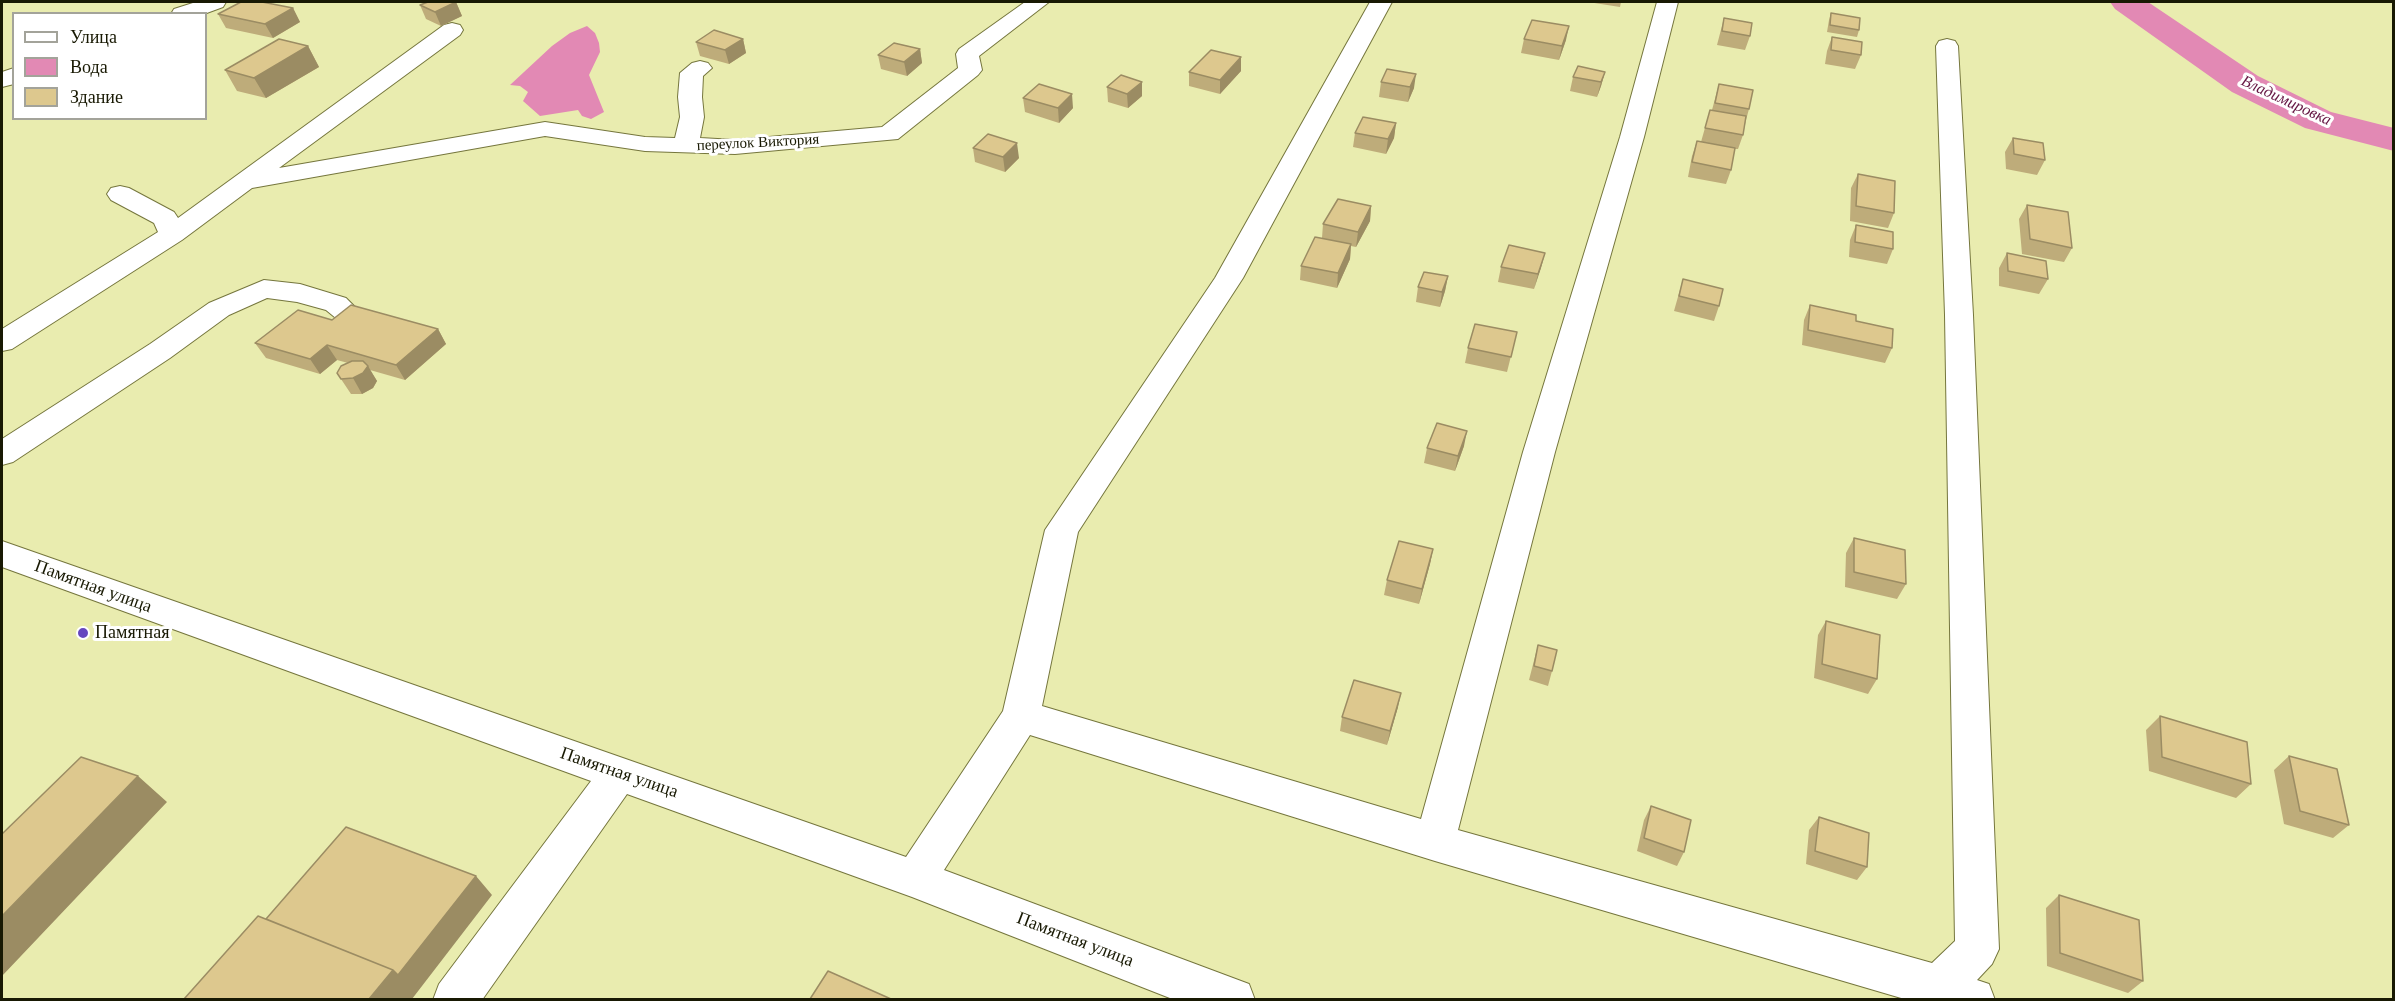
<!DOCTYPE html>
<html>
<head>
<meta charset="utf-8">
<style>
	body { margin:0 }
	#map { position:relative; width:2395px; height:1001px; overflow:hidden; background:#e9ecaf; font-family:Georgia,serif }
	canvas { display:block }
	.frame { position:absolute; inset:0; border:3px solid #181903; pointer-events:none }
	.legend { position:absolute; left:12px; top:12px; width:195px; height:108px; box-sizing:border-box; background:#fff; border:2px solid #a3a39a; margin:0; padding:8px 10px; list-style:none; font-size:18px; color:#181903 }
	.legend li { display:flex; align-items:center; gap:12px; height:30px }
	.legend b { width:30px; border:2px solid #a3a39a }
</style>
</head>
<body>
<div id="map">
<canvas width="2395" height="1001"></canvas>
<div class="frame"></div>
<ul class="legend">
<li><b style="height:8px;background:#fff"></b>Улица</li>
<li><b style="height:16px;background:#e289b4"></b>Вода</li>
<li><b style="height:16px;background:#ddc88e"></b>Здание</li>
</ul>
</div>
<script>
const c = document.querySelector('canvas').getContext('2d');
c.lineJoin = 'round';
function fill(path, color) { c.fillStyle = color; c.fill(path, 'evenodd'); }
const shape = rows => new Path2D(rows.map(r => 'M' + r).join(''));
function strokePath(path, color, width, dash) { c.strokeStyle = color; c.lineWidth = width; c.lineCap = dash ? 'butt' : 'round'; c.setLineDash(dash || []); c.stroke(path); }
function write(font, color, halo, rows, align = 'center') {
  c.font = font + ' Georgia,serif'; c.lineWidth = 6; c.setLineDash([]); c.textBaseline = 'middle'; c.strokeStyle = halo; c.fillStyle = color; for (const [text, x, y, turn = 0] of rows) {
    c.save(); c.translate(x, y); c.rotate((+turn || 0) * Math.PI / 180); c.textAlign = isNaN(turn) ? turn : align; if (halo) c.strokeText(text, 0, 0); c.fillText(text, 0, 0); c.restore();
  }
}
const water = shape([
	[587,26,595,33,599,43,600,52,589,75,604,112,591,119,582,116,578,110,540,116,523,101,528,92,520,86,510,85,552,46,570,33]
]);
const river = shape([
	[2110,2,2148,2,2258,76,2331,112,2394,128,2394,151,2305,128,2232,92,2115,9,2110,2]
]);
const minor = shape([
	[196,2,226,2,223,7,204,14,171,14,174,9,196,2],
	[1025,2,1049,2,979,56,982,70,978,75,898,139,735,154,645,151,545,136,252,188,182,240,12,349,2,351,2,329,158,232,154,223,111,200,107,194,111,188,120,186,129,188,174,212,178,218,444,25,452,23,460,25,463,30,460,35,279,168,545,122,645,137,675,138,680,117,678,97,680,73,692,63,700,61,708,63,712,68,703,76,702,97,704,117,700,138,735,140,882,127,958,68,956,54,959,49,1025,2],
	[1370,2,1392,2,1243,278,1078,532,1042,706,1421,819,1523,452,1620,137,1657,2,1678,2,1644,137,1555,452,1458,830,1932,963,1955,941,1945,315,1936,46,1939,41,1947,39,1955,41,1958,46,1973,315,1999,949,1992,964,1977,980,1989,984,1995,1000,1908,1000,1435,861,1030,735,944,870,1249,984,1255,1000,1175,1000,912,897,627,794,482,1000,433,1000,439,984,591,781,2,567,2,541,906,857,1003,711,1045,530,1215,278,1370,2],
	[14,68,14,84,2,87,2,72,14,68],
	[264,280,300,284,346,298,361,313,357,319,347,322,337,319,326,310,297,302,267,298,229,315,170,358,13,462,2,465,2,439,150,344,209,303,264,280]
]);
const wall = shape([
	[456,2,462,16,441,26,426,19,420,5],
	[1588,2,1621,2,1620,7],
	[293,8,300,22,273,38,226,28,218,14],
	[1831,13,1859,30,1857,37,1827,32,1829,20],
	[1724,18,1750,36,1745,50,1717,45],
	[1832,37,1861,55,1855,69,1825,64,1827,51],
	[743,39,746,53,729,64,700,56,696,42],
	[1524,39,1566,40,1559,60,1521,53],
	[308,46,319,67,266,98,237,91,225,70],
	[920,49,922,63,907,76,881,69,878,55],
	[1241,71,1220,94,1189,86,1189,72],
	[1605,72,1601,86,1597,97,1570,91,1573,77],
	[1381,82,1414,88,1408,102,1379,97],
	[1719,84,1749,109,1746,120,1743,135,1738,149,1735,149,1731,170,1726,184,1688,177,1692,156,1697,141,1701,142,1710,110,1712,110],
	[1107,87,1142,96,1128,108,1108,102],
	[1023,98,1073,108,1059,123,1025,112],
	[1396,123,1394,138,1386,154,1353,147,1355,133],
	[2013,138,2045,160,2037,175,2006,169,2005,152],
	[973,148,1019,158,1005,172,975,162],
	[1858,174,1894,213,1888,228,1850,221,1851,188],
	[2027,205,2072,248,2064,262,2022,254,2019,219],
	[1371,206,1370,221,1356,247,1351,246,1350,259,1337,288,1300,280,1301,266,1322,238,1323,224],
	[1856,225,1893,249,1887,264,1849,257,1850,240],
	[1545,253,1534,289,1498,282,1501,267],
	[2007,253,2048,279,2039,294,1999,286,1999,268],
	[1448,276,1445,291,1440,307,1416,302,1418,287],
	[1683,279,1719,306,1714,321,1674,311],
	[1810,305,1856,321,1892,348,1885,363,1802,345,1804,320],
	[332,320,438,329,446,344,405,380,370,370,377,381,373,388,362,394,351,394,337,373,348,363,337,360,320,374,266,358,255,343],
	[1517,332,1507,372,1465,363,1468,348],
	[1464,446,1455,471,1424,463,1427,448],
	[1854,538,1906,584,1897,599,1845,587,1846,553],
	[1433,549,1430,564,1419,604,1384,595,1387,580],
	[1826,621,1877,679,1868,694,1814,678,1818,635],
	[1538,645,1552,671,1548,686,1529,680],
	[1398,707,1387,745,1340,731,1342,717],
	[2160,716,2251,784,2236,798,2149,771,2146,730],
	[2289,756,2349,825,2333,838,2284,824,2274,770],
	[1651,806,1684,852,1677,866,1637,851,1644,820],
	[1819,817,1867,867,1857,880,1806,864,1809,830],
	[2059,895,2143,981,2128,993,2047,966,2046,908]
]);
const shadedWall = shape([
	[456,2,462,16,441,26,435,12],
	[293,8,300,22,273,38,265,24],
	[1569,26,1566,40,1559,60,1562,46],
	[743,39,746,53,729,64,725,50],
	[308,46,319,67,266,98,254,78],
	[920,49,922,63,907,76,904,62],
	[1241,57,1241,71,1220,94,1220,80],
	[1605,72,1601,86,1597,97,1601,82],
	[1416,74,1414,88,1408,102,1410,87],
	[1142,82,1142,96,1128,108,1127,94],
	[1072,94,1073,108,1059,123,1058,108],
	[1396,123,1394,138,1386,154,1388,139],
	[1017,143,1019,158,1005,172,1003,157],
	[1371,206,1370,221,1356,247,1358,232],
	[1351,244,1350,259,1337,288,1338,273],
	[1545,253,1541,268,1534,289,1538,274],
	[1448,276,1445,291,1440,307,1442,292],
	[438,329,446,344,405,380,396,365],
	[327,345,337,360,320,374,310,359],
	[368,366,377,381,373,388,362,394,353,378],
	[1467,431,1464,446,1455,471,1458,456],
	[1433,549,1430,564,1419,604,1422,589],
	[1401,693,1398,707,1387,745,1390,731],
	[138,776,167,802,2,976,2,916],
	[476,876,492,895,412,999,369,999,393,970]
]);
const building = shape([
	[241,2,262,2,293,8,265,24,218,14,241,2],
	[428,2,456,2,435,12,420,5,428,2],
	[1831,13,1860,18,1859,30,1830,25,1831,13],
	[1724,18,1752,23,1750,36,1722,31,1724,18],
	[1532,20,1569,26,1562,46,1524,39,1532,20],
	[714,30,743,39,725,50,696,42,714,30],
	[1832,37,1862,42,1861,55,1831,50,1832,37],
	[279,39,308,46,254,78,225,70,279,39],
	[894,43,920,49,904,62,878,55,894,43],
	[1211,50,1241,57,1220,80,1189,72,1211,50],
	[1578,66,1605,72,1601,82,1573,77,1578,66],
	[1387,69,1416,74,1410,87,1381,82,1387,69],
	[1121,75,1142,82,1127,94,1107,87,1121,75],
	[1039,84,1072,94,1058,108,1023,98,1039,84],
	[1719,84,1753,90,1749,109,1715,103,1719,84],
	[1710,110,1746,116,1743,135,1705,128,1710,110],
	[1363,117,1396,123,1388,139,1355,133,1363,117],
	[988,134,1017,143,1003,157,973,148,988,134],
	[2013,138,2043,143,2045,160,2014,154,2013,138],
	[1697,141,1735,148,1731,170,1692,162,1697,141],
	[1858,174,1895,181,1894,213,1856,206,1858,174],
	[1338,199,1371,206,1358,232,1323,224,1338,199],
	[2027,205,2068,212,2072,248,2030,239,2027,205],
	[1856,225,1893,232,1893,249,1855,242,1856,225],
	[1315,237,1351,244,1338,273,1301,266,1315,237],
	[1509,245,1545,253,1538,274,1501,267,1509,245],
	[2007,253,2046,261,2048,279,2008,271,2007,253],
	[1424,272,1448,276,1442,292,1418,287,1424,272],
	[1683,279,1723,289,1719,306,1679,296,1683,279],
	[351,305,438,329,396,365,327,345,310,359,255,343,298,310,332,320,351,305],
	[1810,305,1856,315,1856,321,1893,329,1892,348,1808,330,1810,305],
	[1475,324,1517,332,1511,357,1468,348,1475,324],
	[352,361,363,361,368,366,363,373,353,378,341,379,337,373,341,366,352,361],
	[1437,423,1467,431,1458,456,1427,448,1437,423],
	[1854,538,1905,550,1906,584,1854,572,1854,538],
	[1399,541,1433,549,1422,589,1387,580,1399,541],
	[1826,621,1880,635,1877,679,1822,664,1826,621],
	[1538,645,1557,650,1552,671,1534,666,1538,645],
	[1354,680,1401,693,1390,731,1342,717,1354,680],
	[2160,716,2247,742,2251,784,2162,757,2160,716],
	[2289,756,2337,769,2349,825,2300,811,2289,756],
	[81,757,138,776,2,916,2,834,81,757],
	[1651,806,1691,820,1684,852,1644,838,1651,806],
	[1819,817,1869,833,1867,867,1815,851,1819,817],
	[346,827,476,876,398,975,393,970,266,919,346,827],
	[2059,895,2139,920,2143,981,2060,953,2059,895],
	[258,916,393,970,369,999,184,999,258,916],
	[828,971,891,999,810,999,828,971]
]);
const markers = [
	[83,633,6,"#6546bf"]
];
const farStreetnames = [
	["переулок Виктория",758,143,-3]
];
const farWaternames = [
	["Владимировка",2286,101,25]
];
const streetNames = [
	["Памятная улица",93,587,20],
	["Памятная улица",619,773,19],
	["Памятная улица",1075,940,21]
];
const poiNames = [
	["Памятная",95,633]
];
fill(water, '#e289b4');
fill(river, '#e289b4');
strokePath(minor, '#75763d', 2);
fill(minor, '#fff');
fill(wall, '#beac7a');
fill(shadedWall, '#9b8c63');
fill(building, '#ddc88e');
strokePath(building, '#9b8c63', 1.5);
for (const [x, y, r, color] of markers) { const dot = new Path2D(); dot.arc(x, y, r, 0, 2 * Math.PI); c.fillStyle = color; c.fill(dot); strokePath(dot, '#fff', 2); }
write('15px', '#181903', '#fff', farStreetnames);
write('italic 16px', '#651643', '#fff', farWaternames);
write('18px', '#181903', '#fff', streetNames);
write('18px', '#181903', '#fff', poiNames, 'left');
</script>
</body>
</html>
